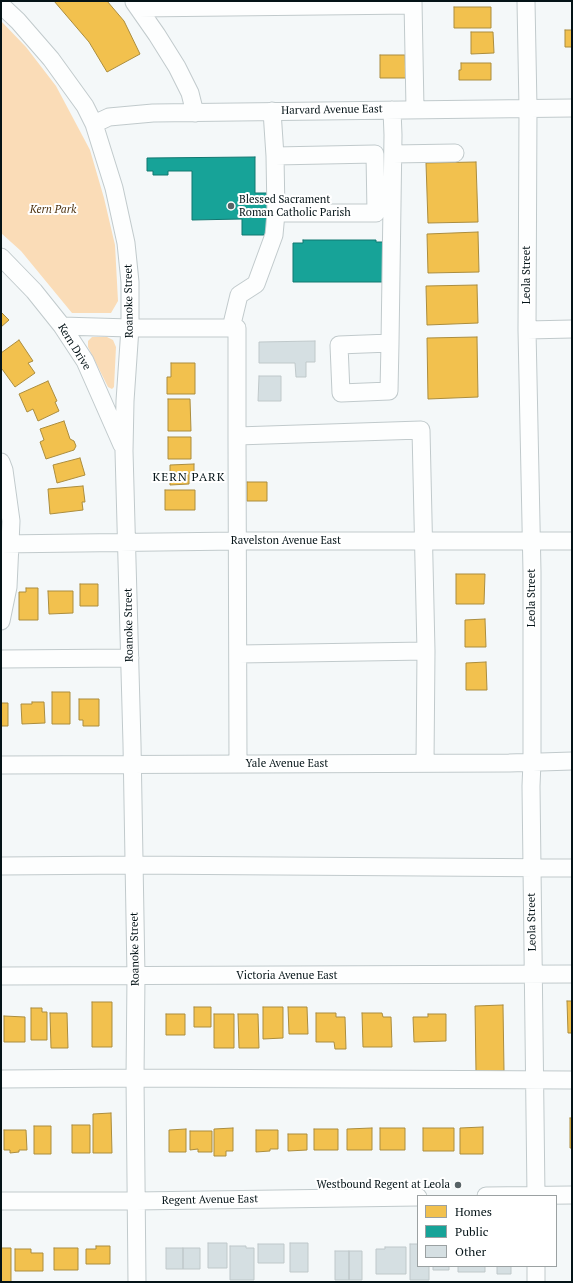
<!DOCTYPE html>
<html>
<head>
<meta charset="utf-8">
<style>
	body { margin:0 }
	#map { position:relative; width:573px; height:1283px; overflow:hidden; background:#f4f8f9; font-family:"PT Serif",serif }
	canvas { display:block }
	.frame { position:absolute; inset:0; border:2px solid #041317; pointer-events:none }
	.legend { position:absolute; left:417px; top:1195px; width:140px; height:72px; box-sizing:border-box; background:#fff; border:1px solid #9ba1a2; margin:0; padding:5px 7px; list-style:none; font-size:12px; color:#041317 }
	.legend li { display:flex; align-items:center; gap:8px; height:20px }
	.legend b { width:20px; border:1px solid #9ba1a2 }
</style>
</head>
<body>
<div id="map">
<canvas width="573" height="1283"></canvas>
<div class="frame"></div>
<ul class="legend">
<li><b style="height:11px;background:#f2c14e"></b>Homes</li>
<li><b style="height:11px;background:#17a398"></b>Public</li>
<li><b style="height:11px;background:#d5dfe2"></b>Other</li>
</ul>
</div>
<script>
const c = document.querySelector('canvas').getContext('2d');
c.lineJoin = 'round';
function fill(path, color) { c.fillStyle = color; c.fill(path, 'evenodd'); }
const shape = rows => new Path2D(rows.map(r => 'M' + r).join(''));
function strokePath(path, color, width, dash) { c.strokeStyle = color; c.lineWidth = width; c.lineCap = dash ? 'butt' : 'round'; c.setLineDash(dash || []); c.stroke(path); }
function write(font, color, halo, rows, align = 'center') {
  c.font = font + ' "PT Serif",serif'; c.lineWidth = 4; c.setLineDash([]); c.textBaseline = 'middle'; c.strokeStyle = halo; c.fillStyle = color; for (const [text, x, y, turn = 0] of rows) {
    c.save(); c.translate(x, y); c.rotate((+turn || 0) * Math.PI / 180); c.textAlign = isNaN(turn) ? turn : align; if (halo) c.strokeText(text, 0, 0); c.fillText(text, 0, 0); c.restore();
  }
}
const green = shape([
	[1,21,26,47,56,86,90,150,104,198,115,245,118,301,111,313,72,313,21,251,1,233],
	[92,337,107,337,113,340,116,347,114,387,112,389,108,387,88,347,88,341]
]);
const homes = shape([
	[54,1,107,1,124,21,140,54,107,72,89,42,54,1],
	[454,7,491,7,491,28,454,28,454,7],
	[565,30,572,30,572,47,565,47,565,30],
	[471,32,493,32,494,53,471,54,471,32],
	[380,55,405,55,406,78,380,78,380,55],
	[461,63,491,63,491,80,459,80,459,70,461,70,461,63],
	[476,162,478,222,428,223,426,163,476,162],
	[478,232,479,272,428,273,427,234,478,232],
	[477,285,478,323,427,325,426,286,477,285],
	[1,312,9,320,1,327,1,312],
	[477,337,478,397,428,399,427,338,477,337],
	[19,340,33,361,28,363,35,373,15,387,2,369,1,370,1,353,19,340],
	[171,363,195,363,195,394,167,394,167,377,171,377,171,363],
	[48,381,57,401,55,402,59,411,38,421,33,409,27,412,19,394,48,381],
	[168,399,190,399,191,431,168,431,168,399],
	[64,421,70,439,74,441,76,446,74,450,46,459,40,442,44,440,40,429,64,421],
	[168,437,191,437,191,459,168,459,168,437],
	[80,458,85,475,57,483,53,465,80,458],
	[194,464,194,473,189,473,189,484,170,485,170,465,194,464],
	[247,482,267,482,267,501,247,501,247,482],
	[83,486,85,502,82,502,83,510,50,514,48,489,83,486],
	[165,490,195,490,195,510,165,510,165,490],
	[456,574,485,574,484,604,456,604,456,574],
	[80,584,98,584,98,606,80,606,80,584],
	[26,588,38,588,38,620,19,620,19,592,26,592,26,588],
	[48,591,73,591,73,613,49,614,48,591],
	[485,619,486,647,465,647,465,620,485,619],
	[486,662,487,690,466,690,466,663,486,662],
	[52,692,70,692,70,724,52,724,52,692],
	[79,699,99,699,99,726,83,726,83,720,79,720,79,699],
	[32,702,44,702,45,723,22,724,21,704,32,704,32,702],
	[1,703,8,703,8,726,1,726,1,703],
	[567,1001,572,1001,572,1033,568,1033,567,1001],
	[92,1002,112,1002,112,1047,92,1047,92,1002],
	[503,1005,504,1071,476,1072,475,1006,503,1005],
	[194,1007,211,1007,211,1027,194,1027,194,1007],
	[263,1007,283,1007,283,1038,263,1039,263,1007],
	[288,1007,307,1007,308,1034,289,1034,288,1007],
	[31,1008,42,1008,42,1012,47,1012,47,1040,31,1040,31,1008],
	[50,1013,67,1013,68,1048,51,1048,50,1013],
	[316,1013,336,1013,336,1017,345,1017,346,1049,335,1049,334,1042,316,1042,316,1013],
	[362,1013,382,1013,383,1017,391,1017,392,1047,363,1047,362,1013],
	[166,1014,185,1014,185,1035,166,1035,166,1014],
	[214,1014,234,1014,234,1048,214,1048,214,1014],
	[238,1014,258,1014,259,1048,239,1048,238,1014],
	[428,1014,446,1014,446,1041,414,1042,413,1017,428,1017,428,1014],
	[4,1016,25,1017,25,1042,4,1042,4,1016],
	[111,1113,112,1153,93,1153,93,1114,111,1113],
	[570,1118,572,1118,572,1148,570,1148,570,1118],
	[72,1125,90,1125,90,1153,72,1153,72,1125],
	[34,1126,51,1126,51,1154,34,1154,34,1126],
	[483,1127,483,1154,460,1154,460,1128,483,1127],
	[233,1128,233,1151,226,1151,226,1156,214,1156,214,1129,233,1128],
	[372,1128,372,1150,347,1150,347,1129,372,1128],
	[380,1128,405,1128,405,1150,380,1150,380,1128],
	[423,1128,454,1128,454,1151,423,1151,423,1128],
	[186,1129,186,1152,169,1152,169,1130,186,1129],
	[314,1129,338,1129,338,1150,314,1150,314,1129],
	[4,1130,26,1130,27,1150,19,1150,19,1152,10,1153,10,1150,4,1150,4,1130],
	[256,1130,278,1130,278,1149,270,1149,270,1151,256,1152,256,1130],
	[190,1131,212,1131,212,1152,198,1152,198,1149,190,1150,190,1131],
	[288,1134,307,1134,307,1150,288,1151,288,1134],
	[96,1246,110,1246,110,1264,86,1264,86,1249,96,1249,96,1246],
	[1,1248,11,1248,11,1282,1,1282,1,1248],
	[54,1248,78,1248,78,1270,54,1270,54,1248],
	[15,1249,31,1249,31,1253,43,1253,43,1271,15,1271,15,1249]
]);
const public = shape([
	[255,157,255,193,269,193,270,235,242,235,242,219,192,220,192,171,168,171,168,175,153,175,153,171,147,171,147,158,255,157],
	[303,240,376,240,376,242,385,242,385,282,293,282,293,243,303,243,303,240]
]);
const building = shape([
	[315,341,315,362,306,362,306,377,296,377,295,363,259,363,259,342,315,341],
	[259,376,281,376,281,401,258,401,259,376],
	[208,1243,227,1243,227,1268,208,1268,208,1243],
	[290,1243,308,1243,308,1272,290,1272,290,1243],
	[258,1244,284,1244,284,1263,258,1263,258,1244],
	[410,1244,418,1244,418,1266,429,1266,429,1280,410,1280,410,1244],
	[230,1246,246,1246,246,1248,254,1248,254,1280,230,1280,230,1246],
	[385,1247,406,1247,406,1274,376,1274,376,1249,385,1249,385,1247],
	[166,1248,183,1248,183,1269,166,1269,166,1248],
	[183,1248,200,1248,200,1269,183,1269,183,1248],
	[335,1251,349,1251,349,1280,335,1280,335,1251],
	[349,1251,362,1251,362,1280,349,1280,349,1251],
	[433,1266,449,1266,449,1270,433,1270,433,1266],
	[458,1266,485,1266,485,1272,458,1272,458,1266],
	[497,1266,511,1266,511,1274,497,1274,497,1266]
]);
const minor = shape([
	[413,1,415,109],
	[526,1,528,108,527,330,532,572,532,762,531,786,536,1196],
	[134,2,157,35,177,67,190,93,195,113],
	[1,5,18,21,51,59,85,106,94,124,114,188,126,243,130,282,130,328,125,401,124,451,132,744,136,976,135,1078,137,1282],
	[138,8,413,5],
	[272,111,275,156],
	[94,124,109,117,153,113,572,108],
	[393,154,455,153],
	[1,257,34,291,62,326,85,361,122,445],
	[62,326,130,328,237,328,237,436],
	[231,328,239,295,256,284,274,235,276,213,275,156,375,154,376,213,276,213],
	[527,330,572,329],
	[390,343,339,345,341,393,389,391,390,343,393,135,392,110],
	[1,462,4,470,11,521,8,587,1,621],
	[1,544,238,541,572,541],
	[239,654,426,651],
	[1,659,130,658],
	[238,764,237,436,421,430,426,651,425,763],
	[1,765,509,763,572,761],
	[1,866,133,865,572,868],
	[1,976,572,974],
	[1,1079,135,1078,572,1080],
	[486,1196,572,1195],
	[1,1201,136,1201,418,1197],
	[536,1266,536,1282]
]);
const markers = [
	[231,206,4,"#586366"],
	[458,1185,4,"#586366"]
];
const streetNames = [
	["Harvard Avenue East",332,110,-1],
	["Leola Street",527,275,-90],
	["Roanoke Street",129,301,-91],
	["Kern Drive",74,347,58],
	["Ravelston Avenue East",286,541],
	["Leola Street",532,598,-90],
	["Roanoke Street",129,625,-91],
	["Yale Avenue East",287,764],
	["Leola Street",532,922,-91],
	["Roanoke Street",135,949,-91],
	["Victoria Avenue East",287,976],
	["Regent Avenue East",210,1200,-1]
];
const poiNames = [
	["Blessed Sacrament",239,200],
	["Roman Catholic Parish",239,213],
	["Westbound Regent at Leola",450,1185,"right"]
];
const parkNames = [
	["Kern Park",53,210]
];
const neighbourhoodNames = [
	["KERN PARK",189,478]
];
fill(green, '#fadcb7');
fill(homes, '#f2c14e');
strokePath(homes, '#ab8d3e', 1);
fill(public, '#17a398');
strokePath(public, '#117871', 1);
fill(building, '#d5dfe2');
strokePath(building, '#bfc8ca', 1);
strokePath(minor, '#c1cacc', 19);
strokePath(minor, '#fdfefe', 17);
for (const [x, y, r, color] of markers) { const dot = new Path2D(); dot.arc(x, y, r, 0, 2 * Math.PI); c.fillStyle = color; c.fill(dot); strokePath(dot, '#fff', 1.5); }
write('11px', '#041317', '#fff', streetNames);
write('11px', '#041317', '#fff', poiNames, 'left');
write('italic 11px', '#503512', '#fff', parkNames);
c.letterSpacing = '1px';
write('12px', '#041317', '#fff', neighbourhoodNames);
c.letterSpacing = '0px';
</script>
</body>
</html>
